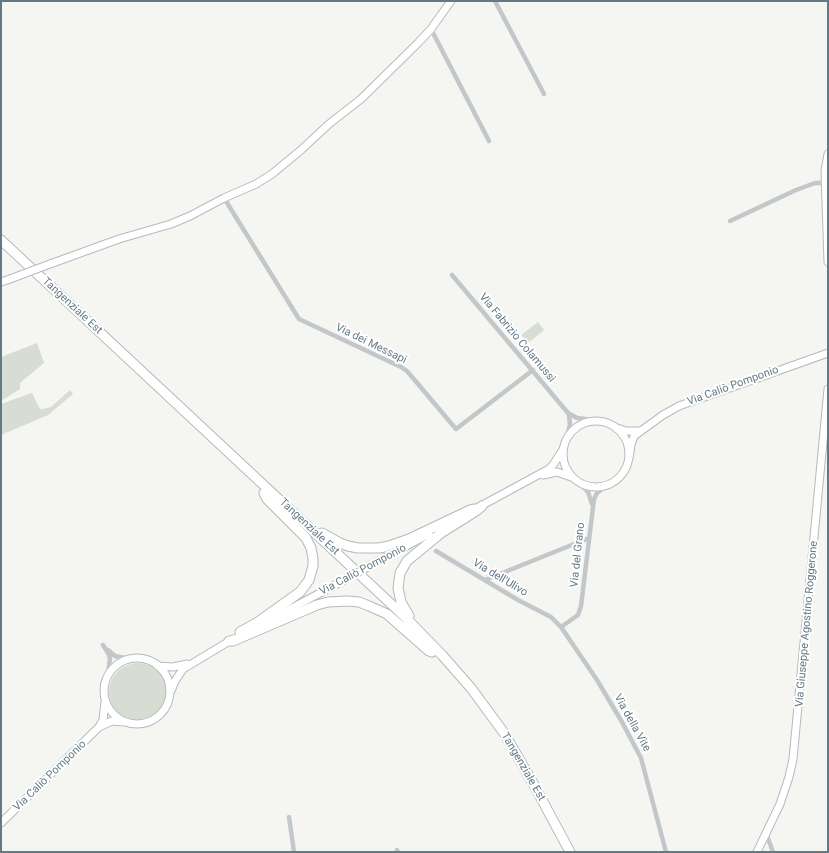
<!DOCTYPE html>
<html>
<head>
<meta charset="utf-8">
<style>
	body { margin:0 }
	#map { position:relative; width:829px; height:853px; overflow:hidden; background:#f5f5f1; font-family:Roboto,sans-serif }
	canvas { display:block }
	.frame { position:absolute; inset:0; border:2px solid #627a85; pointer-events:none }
</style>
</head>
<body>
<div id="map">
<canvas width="829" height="853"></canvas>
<div class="frame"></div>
</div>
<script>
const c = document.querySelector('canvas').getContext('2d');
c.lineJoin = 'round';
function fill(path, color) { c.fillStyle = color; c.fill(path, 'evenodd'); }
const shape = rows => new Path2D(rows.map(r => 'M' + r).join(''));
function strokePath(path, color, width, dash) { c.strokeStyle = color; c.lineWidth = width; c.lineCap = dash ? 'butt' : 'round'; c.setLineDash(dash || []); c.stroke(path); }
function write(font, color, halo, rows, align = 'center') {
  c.font = font + ' Roboto,sans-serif'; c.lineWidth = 4; c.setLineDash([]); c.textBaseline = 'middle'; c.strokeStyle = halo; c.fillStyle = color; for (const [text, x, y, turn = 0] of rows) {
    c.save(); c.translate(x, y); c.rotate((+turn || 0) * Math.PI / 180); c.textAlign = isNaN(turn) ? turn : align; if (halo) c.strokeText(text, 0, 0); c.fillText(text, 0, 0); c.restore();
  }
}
const green = shape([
	[538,322,544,330,528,343,521,335],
	[37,343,44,363,20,383,20,389,1,401,1,357],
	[70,390,73,394,48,415,1,435,1,404,32,393,40,409,43,409,51,407],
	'109 692a29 29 0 1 1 58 0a29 29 0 1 1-58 0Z'
]);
const street = shape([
	[495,1,544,94],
	[431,29,489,141],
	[224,198,299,319,401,367,407,371,456,429,533,370],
	[730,221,796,190,815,183,826,183],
	[452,275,568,413,577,418,593,420],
	[566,439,570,425,569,415],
	[577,481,588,492,592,504],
	[436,551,518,600,551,617,561,627,597,680,622,722,641,758,666,852],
	[485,580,589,538],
	[561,627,578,615,581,606,594,499,597,493,606,486],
	[103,645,108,653,110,658,108,676],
	[108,650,115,656,130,659],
	[289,817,294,852],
	[766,833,773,852],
	[397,850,398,852]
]);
const secondary = shape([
	[828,154,825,171,828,262],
	[50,264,119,239,171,224,190,216,224,198,256,184,272,174,301,150,329,124,361,99,418,43,431,29,451,1],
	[1,282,10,279],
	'563 454a33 33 0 1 1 66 0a33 33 0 1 1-66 0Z',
	[617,428,626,431,640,431],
	[629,458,631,445,634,436,663,415,679,406,828,353],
	[543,475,557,472,571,477],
	[477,508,549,469,553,465,562,451],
	[399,550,429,534],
	[258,626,322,592],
	'104 691a33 33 0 1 1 66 0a33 33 0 1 1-66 0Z',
	[158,666,173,667,187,664],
	[171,691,175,681,183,669,233,639],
	[99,727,112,721,123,722],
	[1,823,99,727,103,720,105,702],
	[757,852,780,804,789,777,793,759,828,389]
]);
const highway = shape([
	[1,240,404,616,442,655,471,688,504,733,534,785,570,852],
	[322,533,340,543,348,546,358,548,379,548,389,546,409,539,470,510,475,509],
	[409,616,401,602,398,588,400,573,407,561,441,533,476,511,482,506],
	[240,632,258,622,300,592,309,580,313,566,313,559,311,548,306,538,267,499,264,493],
	[229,641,233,641,317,605,328,602,347,601,359,602,369,606,387,614,429,651,432,652]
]);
const secondaryBridge = shape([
	[10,279,50,264],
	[322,592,399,550]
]);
const streetNames = [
	["Tangenziale Est",72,306,43],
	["Via Fabrizio Colamussi",517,338,50],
	["Via dei Messapi",371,344,26],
	["Via Caliò Pomponio",733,386,-20],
	["Tangenziale Est",309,527,43],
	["Via del Grano",578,555,-84],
	["Via Caliò Pomponio",363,570,-28],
	["Via dell'Ulivo",500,578,31],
	["Via Giuseppe Agostino Roggerone",807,624,-85],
	["Via della Vite",632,723,61],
	["Tangenziale Est",523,767,60],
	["Via Caliò Pomponio",50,776,-44]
];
fill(green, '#d7ddd2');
strokePath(secondary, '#b4bbbe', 9);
strokePath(highway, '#b4b9bb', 11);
strokePath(street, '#c2c7ca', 4.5);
strokePath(secondary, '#fff', 7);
strokePath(highway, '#fff', 9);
strokePath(secondaryBridge, '#b4bbbe', 9, []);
strokePath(secondaryBridge, '#fff', 7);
write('11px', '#627a85', '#fff', streetNames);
</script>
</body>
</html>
